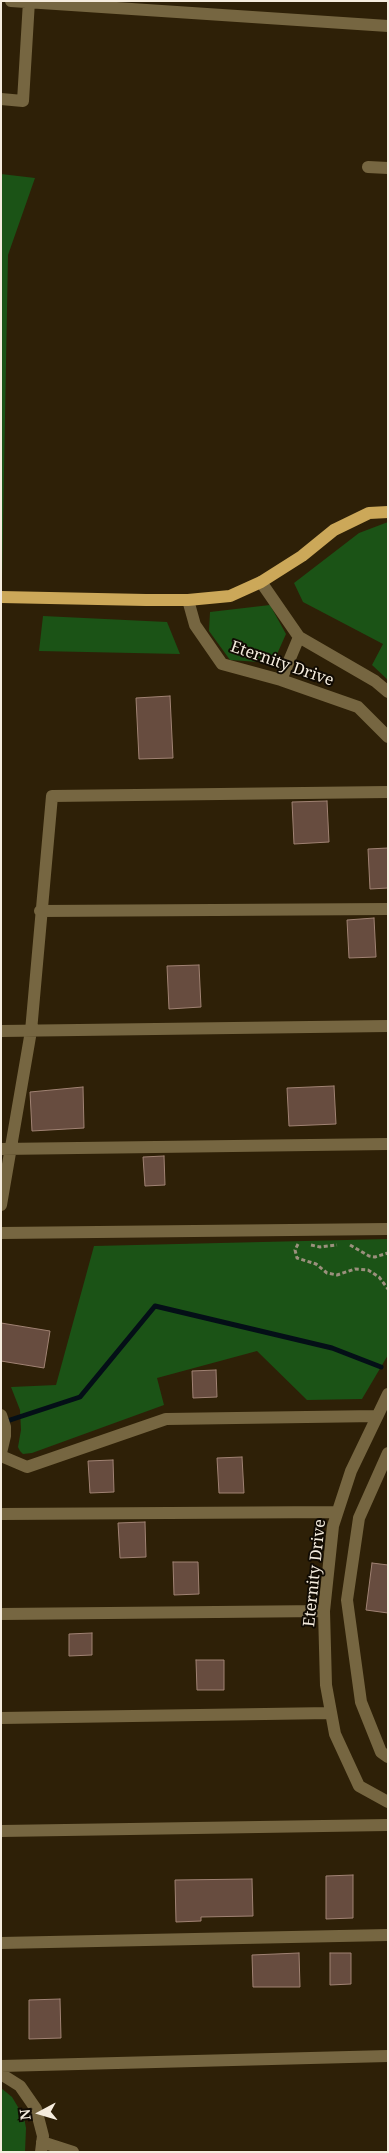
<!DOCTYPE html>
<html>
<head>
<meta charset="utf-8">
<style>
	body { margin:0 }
	#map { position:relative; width:389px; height:2153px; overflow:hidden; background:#2e2007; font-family:"Noto Serif",serif }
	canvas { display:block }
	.frame { position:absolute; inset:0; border:2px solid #f5ecde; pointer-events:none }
	.north { position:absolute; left:15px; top:2088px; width:50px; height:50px; -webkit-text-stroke:4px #110b03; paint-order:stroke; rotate:264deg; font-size:14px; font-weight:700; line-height:20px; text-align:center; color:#f5ecde }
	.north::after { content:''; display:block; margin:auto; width:18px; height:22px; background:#f5ecde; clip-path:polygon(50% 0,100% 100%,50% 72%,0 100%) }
</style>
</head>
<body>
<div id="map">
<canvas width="389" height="2153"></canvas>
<div class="frame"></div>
<div class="north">N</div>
</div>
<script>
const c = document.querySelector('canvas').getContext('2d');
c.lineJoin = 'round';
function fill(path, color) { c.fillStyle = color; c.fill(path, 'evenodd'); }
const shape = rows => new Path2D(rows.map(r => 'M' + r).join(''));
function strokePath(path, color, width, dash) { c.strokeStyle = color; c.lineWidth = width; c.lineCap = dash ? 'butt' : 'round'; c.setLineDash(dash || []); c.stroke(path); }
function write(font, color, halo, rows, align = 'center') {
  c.font = font + ' "Noto Serif",serif'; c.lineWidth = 4; c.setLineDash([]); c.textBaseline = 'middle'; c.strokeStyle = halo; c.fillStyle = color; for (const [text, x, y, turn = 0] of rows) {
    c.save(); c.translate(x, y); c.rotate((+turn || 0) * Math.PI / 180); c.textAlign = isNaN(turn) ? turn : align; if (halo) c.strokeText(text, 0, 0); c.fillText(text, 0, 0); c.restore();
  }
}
const green = shape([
	[1,174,35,178,8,255,2,579],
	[388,522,388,680,372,665,383,644,303,602,294,583,359,533],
	[270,605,286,634,273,663,230,660,209,631,210,612],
	[43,616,167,622,180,654,39,651],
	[388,1239,388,1355,362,1399,307,1400,257,1351,157,1378,164,1405,32,1453,23,1454,20,1451,18,1447,21,1430,20,1410,11,1387,56,1385,94,1246],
	[1,2088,12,2097,24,2117,26,2128,25,2152,1,2152]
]);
const stream = shape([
	[4,1422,80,1397,155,1306,332,1348,381,1367]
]);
const building = shape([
	[170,696,173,758,139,759,136,698,170,696],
	[327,801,329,842,294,844,292,802,327,801],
	[388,848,388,888,370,889,368,849,388,848],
	[374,918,376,957,349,958,347,920,374,918],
	[199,965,201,1007,169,1009,167,966,199,965],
	[334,1086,336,1124,289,1126,287,1088,334,1086],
	[83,1087,84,1128,32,1131,30,1092,83,1087],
	[164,1156,165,1185,145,1186,143,1157,164,1156],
	[1,1323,50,1331,44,1368,1,1361,1,1323],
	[216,1370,217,1397,193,1398,192,1371,216,1370],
	[242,1457,244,1493,219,1493,217,1458,242,1457],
	[113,1460,114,1492,90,1493,88,1461,113,1460],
	[145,1522,146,1557,120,1558,118,1523,145,1522],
	[173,1562,198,1562,199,1594,174,1595,173,1562],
	[372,1563,388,1565,388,1613,366,1610,372,1563],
	[92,1633,92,1655,69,1656,69,1634,92,1633],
	[196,1660,224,1660,224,1690,197,1690,196,1660],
	[353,1875,353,1918,326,1919,326,1876,353,1875],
	[252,1879,253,1916,201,1917,201,1921,176,1922,175,1880,252,1879],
	[299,1953,300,1987,253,1987,252,1955,299,1953],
	[330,1953,351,1953,351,1984,330,1985,330,1953],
	[60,1999,61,2038,29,2039,29,2000,60,1999]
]);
const path = shape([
	[298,1244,295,1250,297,1258,316,1264,327,1273,337,1275,355,1269,368,1270,379,1277,388,1289],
	[311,1245,320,1247,337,1245],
	[350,1245,369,1256,375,1257,388,1253]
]);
const minor = shape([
	[11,1,388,26],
	[1,99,23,101,29,1],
	[368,167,388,168],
	[261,582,299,637,375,681,388,692],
	[188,600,195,625,222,664,281,680,358,707,388,737],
	[281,680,299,637],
	[40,911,388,909],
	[1,1031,388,1026],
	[1,1149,388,1144],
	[1,1205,31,1031,52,796,388,792],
	[1,1233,388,1229],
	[388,1394,351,1471,333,1526,324,1611,326,1685,335,1734,359,1786,388,1802],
	[1,1415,5,1427,5,1436,1,1453],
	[388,1453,359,1518,347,1600,361,1702,381,1752,388,1757],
	[1,1456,27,1467,166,1419,377,1416],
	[1,1514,337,1512],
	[1,1614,324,1611],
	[1,1718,331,1713],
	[1,1831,388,1825],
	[1,1943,388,1935],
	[1,2066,388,2056],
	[1,2074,20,2086,36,2109,43,2136,41,2152],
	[42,2142,73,2152]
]);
const major = shape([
	[1,597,146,600,188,600,230,596,261,582,302,556,334,530,369,513,388,512]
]);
const streetNames = [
	["Eternity Drive",282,664,19],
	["Eternity Drive",315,1573,-84]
];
fill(green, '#1b5316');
strokePath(stream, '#040f17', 5);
fill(building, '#674c3f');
strokePath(building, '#a08273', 1);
strokePath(path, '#9b907d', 3, [4, 2.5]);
strokePath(minor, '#766641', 12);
strokePath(major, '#cca859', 12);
write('16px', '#f5ecde', '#110b03', streetNames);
</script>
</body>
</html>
